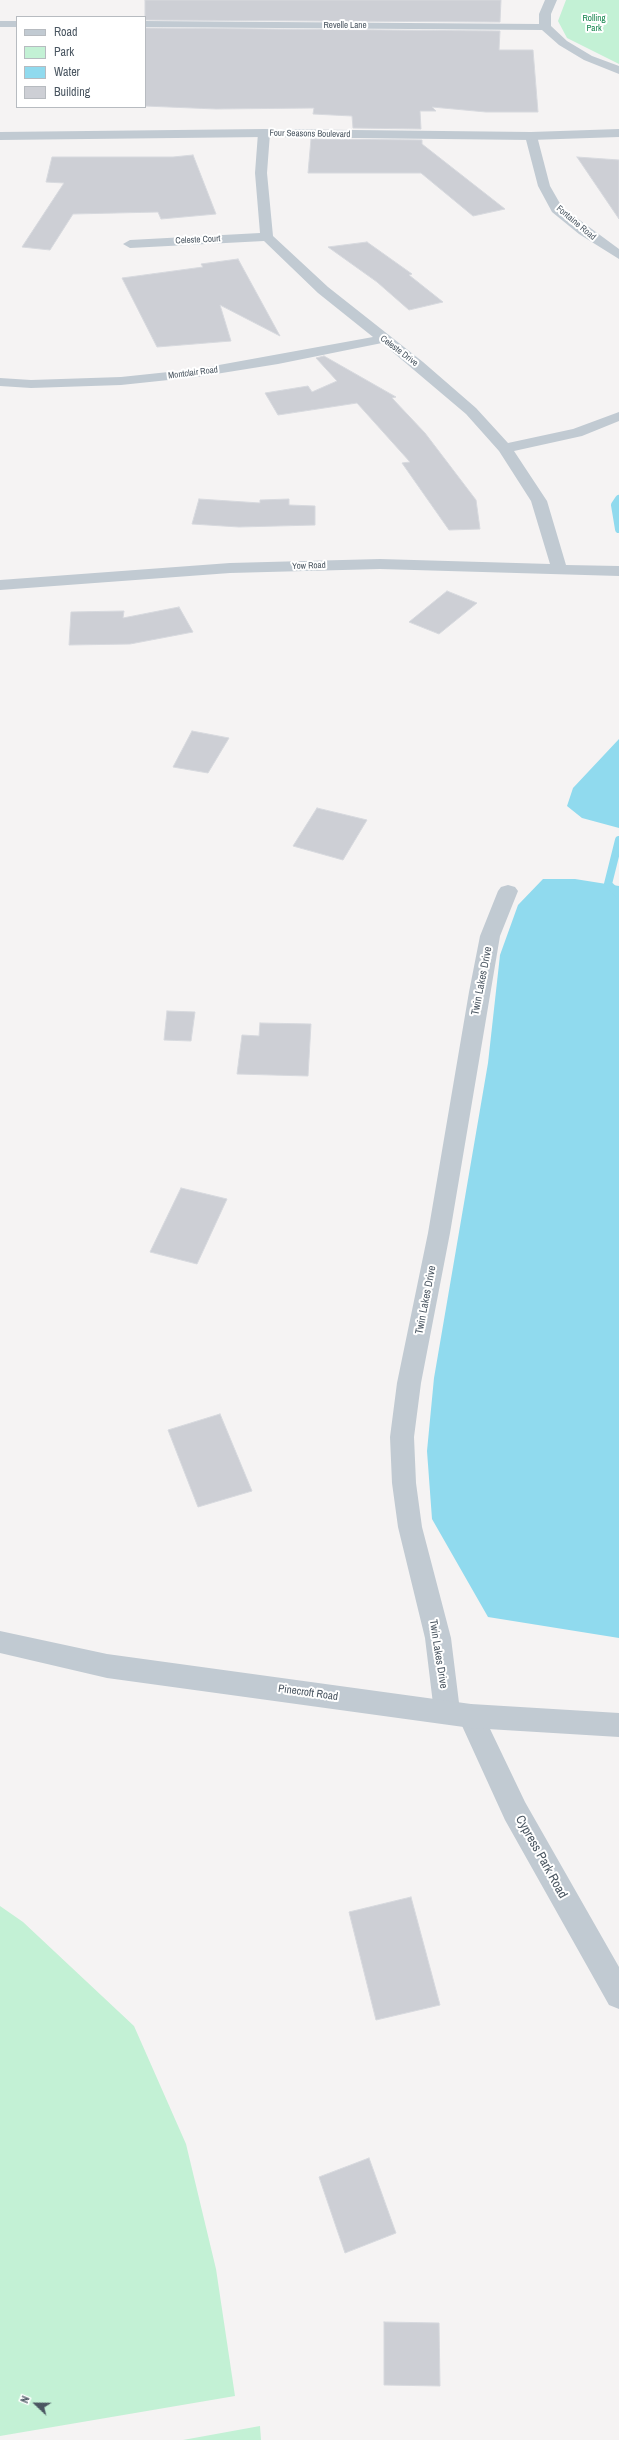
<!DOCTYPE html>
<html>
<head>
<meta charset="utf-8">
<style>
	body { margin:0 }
	#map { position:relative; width:619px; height:2440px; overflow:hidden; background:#f5f3f3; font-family:"Archivo Narrow",sans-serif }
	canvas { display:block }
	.legend { position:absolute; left:16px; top:16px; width:130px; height:92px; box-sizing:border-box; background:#fff; border:1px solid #b7bbc0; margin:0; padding:5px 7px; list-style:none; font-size:12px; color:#4a5661 }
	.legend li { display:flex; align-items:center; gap:8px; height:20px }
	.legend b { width:20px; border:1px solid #b7bbc0 }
	.north { position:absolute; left:16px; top:2384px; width:40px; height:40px; -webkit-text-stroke:3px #fff; paint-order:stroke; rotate:292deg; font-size:11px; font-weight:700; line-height:16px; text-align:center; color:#4a5661 }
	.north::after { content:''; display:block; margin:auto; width:14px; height:18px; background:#4a5661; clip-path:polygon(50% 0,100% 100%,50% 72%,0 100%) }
</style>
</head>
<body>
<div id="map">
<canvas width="619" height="2440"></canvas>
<ul class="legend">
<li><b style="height:5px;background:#c1cad2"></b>Road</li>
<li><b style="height:11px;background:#c3f1d5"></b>Park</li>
<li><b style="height:11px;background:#90daee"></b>Water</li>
<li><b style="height:11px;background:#cdcfd5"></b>Building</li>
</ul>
<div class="north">N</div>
</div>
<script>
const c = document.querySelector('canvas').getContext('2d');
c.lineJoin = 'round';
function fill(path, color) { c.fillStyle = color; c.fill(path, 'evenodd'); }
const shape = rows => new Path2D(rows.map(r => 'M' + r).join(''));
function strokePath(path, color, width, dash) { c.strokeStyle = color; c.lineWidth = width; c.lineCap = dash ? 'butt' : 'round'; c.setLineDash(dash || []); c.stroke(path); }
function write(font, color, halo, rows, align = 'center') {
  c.font = font + ' "Archivo Narrow",sans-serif'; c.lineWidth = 4; c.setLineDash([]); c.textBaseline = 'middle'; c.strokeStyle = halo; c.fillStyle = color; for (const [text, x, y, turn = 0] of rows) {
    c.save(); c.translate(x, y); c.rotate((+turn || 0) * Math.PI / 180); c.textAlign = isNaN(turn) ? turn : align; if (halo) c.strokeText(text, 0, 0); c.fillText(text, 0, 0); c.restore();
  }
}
const green = shape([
	[566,0,619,0,619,64,567,38,558,21],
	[0,1906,23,1922,134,2026,186,2144,216,2269,235,2396,0,2436],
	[260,2426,261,2440,183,2440]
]);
const water = shape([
	[619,739,619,828,582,818,567,806,573,788],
	[543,879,575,879,619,886,619,1638,488,1617,432,1519,427,1451,434,1378,488,1063,500,955,518,905]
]);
const stream = shape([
	[619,499,615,505,619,529],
	[619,840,608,884,619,895]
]);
const building = shape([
	[145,0,501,0,500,22,145,20,145,0],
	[145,28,500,31,499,50,533,50,538,112,486,112,432,107,436,111,420,111,421,129,353,128,352,116,313,114,314,108,216,109,145,106,145,28],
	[311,139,422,140,422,144,505,209,473,216,421,173,308,173,311,139],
	[193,155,216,214,161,219,158,212,73,214,50,250,22,247,64,183,46,182,52,157,173,157,193,155],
	[577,157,619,160,619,219,577,157],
	[367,242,412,274,409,275,443,302,409,310,377,282,328,247,367,242],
	[238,259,280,336,220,305,231,341,157,347,122,278,203,267,201,264,238,259],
	[324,356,396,397,392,398,425,433,476,500,480,529,449,530,402,463,410,462,357,403,278,415,265,393,308,386,312,392,337,381,316,358,324,356],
	[199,499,260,503,260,500,289,499,289,505,315,506,315,525,239,527,192,524,199,499],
	[447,591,477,603,439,634,409,622,447,591],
	[179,607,193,632,130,644,69,645,71,612,124,611,123,618,179,607],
	[192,731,229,738,208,773,173,767,192,731],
	[317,808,367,820,343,860,293,846,317,808],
	[167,1011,195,1012,191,1041,164,1040,167,1011],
	[260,1023,311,1024,308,1076,237,1074,242,1035,259,1036,260,1023],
	[181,1188,227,1199,197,1264,150,1252,181,1188],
	[220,1414,252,1491,198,1507,168,1430,220,1414],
	[411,1897,440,2005,376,2020,349,1912,411,1897],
	[369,2158,396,2233,345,2253,319,2177,369,2158],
	[384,2322,439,2323,440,2386,384,2385,384,2322]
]);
const minor = shape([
	[545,0,557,0,551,14,551,26,567,41,592,56,619,66,619,74,584,60,559,45,542,30,145,27,145,21,539,24,539,14,545,0],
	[0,21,17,21,17,27,0,27,0,21],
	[264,129,270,133,267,173,273,236,328,287,423,362,476,408,508,443,573,429,619,412,619,421,582,436,514,451,547,501,566,565,619,566,619,576,380,569,230,573,0,590,0,580,230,563,380,559,550,564,531,501,499,451,466,414,382,343,278,364,197,377,121,385,31,388,0,386,0,378,31,380,121,377,197,369,373,337,318,293,264,241,130,248,123,244,130,240,260,233,255,173,258,133,264,129],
	[531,132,537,136,550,186,562,207,619,249,619,259,579,234,552,212,538,186,525,136,531,132],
	[508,885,515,887,518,891,500,936,450,1233,421,1383,414,1437,416,1483,422,1527,451,1638,460,1711,462,1708,471,1704,480,1708,525,1802,619,1967,619,2009,609,2005,505,1820,458,1717,456,1720,447,1724,438,1720,434,1712,425,1638,398,1527,392,1483,390,1437,397,1383,428,1233,469,992,480,936,498,891,501,887,508,885]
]);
const tertiary = shape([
	[264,129,531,132,619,129,619,137,531,140,264,137,0,140,0,132,264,129],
	[0,1631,107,1654,471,1704,619,1713,619,1737,471,1728,107,1678,0,1653,0,1631]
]);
const farParknames = [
	["Rolling",594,19],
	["Park",594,29]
];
const farStreetnames = [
	["Revelle Lane",345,26],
	["Four Seasons Boulevard",310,134,1],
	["Fontaine Road",576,223,40],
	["Celeste Court",198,240,-3],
	["Celeste Drive",399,351,37],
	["Montclair Road",193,373,-7],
	["Yow Road",309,566,-2]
];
const streetNames = [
	["Twin Lakes Drive",482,981,-79],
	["Twin Lakes Drive",426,1300,-79],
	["Twin Lakes Drive",438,1654,81],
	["Pinecroft Road",308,1693,8]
];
const nearStreetnames = [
	["Cypress Park Road",541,1857,61]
];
fill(green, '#c3f1d5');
fill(water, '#90daee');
strokePath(stream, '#90daee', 8);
fill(building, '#cdcfd5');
strokePath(building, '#d7d9de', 1);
fill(minor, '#c1cad2');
fill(tertiary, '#c1cad2');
write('9px', '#17864f', '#fff', farParknames);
write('9px', '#4a5661', '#fff', farStreetnames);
write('11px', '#4a5661', '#fff', streetNames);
write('13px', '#4a5661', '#fff', nearStreetnames);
</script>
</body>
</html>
